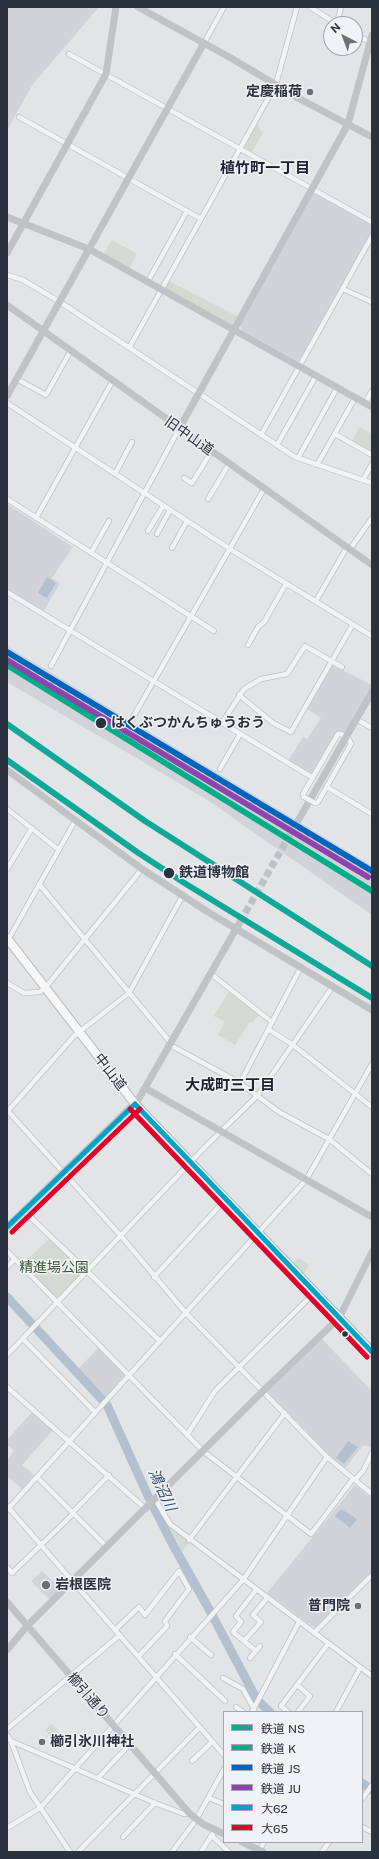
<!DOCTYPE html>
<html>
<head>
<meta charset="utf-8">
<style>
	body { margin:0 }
	#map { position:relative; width:379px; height:1859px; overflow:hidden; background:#e2e4e6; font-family:"Public Sans","Noto Sans JP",sans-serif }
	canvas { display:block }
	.frame { position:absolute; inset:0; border:8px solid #2a313f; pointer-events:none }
	.legend { position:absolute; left:223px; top:1711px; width:140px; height:132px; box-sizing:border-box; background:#f0f2f6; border:1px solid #a1a5ad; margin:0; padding:5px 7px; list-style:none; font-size:12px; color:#2a313f }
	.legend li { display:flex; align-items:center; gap:8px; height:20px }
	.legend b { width:20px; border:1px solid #a1a5ad }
	.north { position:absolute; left:323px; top:16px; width:40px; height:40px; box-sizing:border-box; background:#f0f2f6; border:1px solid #a1a5ad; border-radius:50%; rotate:318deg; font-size:11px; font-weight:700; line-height:16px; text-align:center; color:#2a313f }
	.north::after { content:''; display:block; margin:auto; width:14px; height:18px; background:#6a7079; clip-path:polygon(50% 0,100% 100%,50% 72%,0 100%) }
</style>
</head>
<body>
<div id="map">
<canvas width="379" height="1859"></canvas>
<div class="frame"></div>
<ul class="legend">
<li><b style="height:5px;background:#10a899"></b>鉄道 NS</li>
<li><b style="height:5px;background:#02ad89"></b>鉄道 K</li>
<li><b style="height:5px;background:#0065bd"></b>鉄道 JS</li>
<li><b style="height:5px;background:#8e44ad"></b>鉄道 JU</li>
<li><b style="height:5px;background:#02a3c7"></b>大62</li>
<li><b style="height:5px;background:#e4002b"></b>大65</li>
</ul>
<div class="north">N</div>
</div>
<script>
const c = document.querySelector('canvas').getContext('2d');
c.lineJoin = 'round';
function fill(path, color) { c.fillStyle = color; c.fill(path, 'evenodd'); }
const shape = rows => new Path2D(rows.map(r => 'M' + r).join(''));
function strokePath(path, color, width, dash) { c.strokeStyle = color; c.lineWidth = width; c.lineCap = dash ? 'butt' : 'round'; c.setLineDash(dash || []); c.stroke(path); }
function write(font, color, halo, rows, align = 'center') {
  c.font = font + ' "Public Sans","Noto Sans JP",sans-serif'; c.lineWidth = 3; c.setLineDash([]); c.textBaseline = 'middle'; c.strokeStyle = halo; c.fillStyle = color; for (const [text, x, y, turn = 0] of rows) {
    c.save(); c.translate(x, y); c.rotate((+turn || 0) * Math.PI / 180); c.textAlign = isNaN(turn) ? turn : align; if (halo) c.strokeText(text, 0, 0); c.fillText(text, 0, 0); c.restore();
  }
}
const built = shape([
	[7,7,99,7,33,84,7,130],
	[313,194,316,194,372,225,372,231,300,361,297,361,242,330,240,325],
	[7,504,73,547,52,578,60,583,43,612,7,590],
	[7,646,372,866,372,915,206,799,7,682],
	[332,665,372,685,372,689,348,732,337,733,312,776,288,761,303,737,307,739,321,718,307,709],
	[322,1339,372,1391,372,1445,371,1448,363,1445,344,1470,266,1390],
	[99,1347,125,1375,105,1398,78,1369],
	[32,1412,53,1430,22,1465,34,1475,22,1489,7,1476,7,1460,14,1451,7,1445,7,1440],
	[355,1485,372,1498,372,1573,349,1593,315,1628,267,1593],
	[42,1571,61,1589,50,1600,31,1581]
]);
const green = shape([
	[257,124,263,133,252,152,244,148],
	[112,240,137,254,129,269,103,255],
	[169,281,239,317,233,327,164,289],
	[359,427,372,434,372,454,351,443],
	[230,990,259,1015,252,1023,250,1022,235,1045,218,1035,225,1022,214,1016],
	[51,1237,86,1271,57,1301,22,1265],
	[299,1258,309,1265,301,1278,290,1266],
	[168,1524,190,1542,182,1551],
	[52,1724,64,1737,57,1743,45,1730]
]);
const water = shape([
	[47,577,56,583,47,598,38,593],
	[348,1441,358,1447,344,1464,336,1458],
	[341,1509,357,1519,350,1528,335,1516]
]);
const river = shape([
	[7,1297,107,1405,148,1496,173,1545,210,1611,257,1700,270,1712],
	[362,1783,372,1790]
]);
const secondaryTunnel = shape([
	[240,922,299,819]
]);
const street = shape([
	[310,7,337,24],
	[337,24,341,7],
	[355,34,371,43],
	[204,43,224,7],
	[69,54,372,222],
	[19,117,201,219],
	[7,275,23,280,60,302,295,457,372,483],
	[148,281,187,211],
	[343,289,372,302],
	[129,348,276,84,297,7],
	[17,379,46,395,70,352],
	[7,403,230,549,372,636],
	[365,403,372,391],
	[335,434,372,455],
	[261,435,372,236],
	[277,445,316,376],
	[298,458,337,388],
	[317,465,355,398],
	[115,474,132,442],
	[184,478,192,483,211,452],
	[363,480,372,464],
	[7,499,214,631],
	[208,499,229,464],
	[36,518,112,382],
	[148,531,163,506],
	[157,534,170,510],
	[172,548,187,521],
	[350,549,372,518],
	[91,553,109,521],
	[7,592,313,778],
	[316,601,347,547],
	[248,645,258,627,264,622,286,584],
	[51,666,179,429],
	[239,695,273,723,291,732,353,624],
	[132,719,264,489],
	[356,719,372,728],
	[222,723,244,689,261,679,287,674,305,646,342,667],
	[220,769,240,734],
	[327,787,372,814],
	[304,797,303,794,338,734,341,734,349,739,351,744,318,802,315,803],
	[7,809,59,850],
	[7,869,32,828],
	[39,884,171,1043],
	[8,940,75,821],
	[211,974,272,1022],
	[7,983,24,993,40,992,45,988,142,869],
	[268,1029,293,1045,372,1107],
	[170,1045,240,1083,279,1112,329,1139,372,1174],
	[240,1083,301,967],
	[7,1110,121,1236,185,1312,327,1457,372,1494],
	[7,1112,74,1036,129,993,183,895],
	[24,1211,159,1340],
	[7,1251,203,1451,311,1534,353,1479],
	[7,1267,15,1259],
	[154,1277,225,1200],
	[23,1339,95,1412],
	[7,1355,205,1147,258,1095,333,986],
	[7,1387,146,1509],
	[187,1435,215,1391,314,1293],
	[37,1477,107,1547],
	[355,1480,363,1471,372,1453],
	[155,1499,170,1524,372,1676],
	[7,1506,224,1755],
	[7,1510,306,1180,372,1064],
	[72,1513,109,1475],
	[189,1540,285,1413],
	[7,1567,12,1573,73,1514],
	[256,1590,236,1616,241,1622,233,1632,256,1651],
	[115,1630,139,1607,145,1615,179,1571,189,1589,165,1621,167,1626,139,1656],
	[314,1633,372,1575],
	[190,1637,211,1655],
	[244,1641,261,1622,253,1615,267,1598],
	[175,1654,225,1701],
	[250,1658,260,1646],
	[223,1678,243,1689,254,1709],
	[297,1685,310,1696,298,1712],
	[236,1707,243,1712],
	[252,1712,299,1622],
	[288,1712,281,1706,328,1644],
	[336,1712,360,1668],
	[7,1729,120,1635],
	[7,1735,11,1741,30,1792,70,1852],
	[11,1741,155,1803,184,1814,190,1814],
	[192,1761,212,1742],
	[98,1778,130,1744],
	[209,1798,224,1804],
	[362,1799,372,1785],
	[362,1827,372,1832],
	[7,1828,40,1808,243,1580,327,1457],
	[212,1836,229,1852],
	[123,1837,155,1803],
	[259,1851,264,1842],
	[78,1852,200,1727],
	[172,1852,196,1820,224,1769],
	[201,1852,215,1830],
	[322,1852,329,1842]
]);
const secondary = shape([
	[138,7,231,58,298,98,372,137],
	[7,217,89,249,372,407],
	[7,253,106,74,116,7],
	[7,305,372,565],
	[7,396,204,43],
	[179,429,348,124,372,35],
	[7,770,142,869,208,912,372,1010],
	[299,819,372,692],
	[145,1088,372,1217],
	[7,1227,138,1100,240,922],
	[7,1602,190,1814,203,1824,224,1834],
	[7,1650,27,1626,263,1391,339,1318,372,1252],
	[242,1842,263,1852]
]);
const highway = shape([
	[7,938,135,1104,372,1352]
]);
const rail = shape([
	[7,658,68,692,372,874]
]);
const streetBridge = shape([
	[304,797,315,803]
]);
const bus1 = shape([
	[135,1104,372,1352],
	[7,1227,135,1104]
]);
const bus2 = shape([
	[130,1109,367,1357],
	[12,1232,140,1109]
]);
const rail1 = shape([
	[7,724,145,821,372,966],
	[7,760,137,852,186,884,372,998]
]);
const rail2 = shape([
	[7,665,372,891]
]);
const rail3 = shape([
	[7,652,372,871]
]);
const rail4 = shape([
	[7,660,368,877]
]);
const markers = [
	[310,92,4,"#6a7079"],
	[101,723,6,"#2a313f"],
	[169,873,6,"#2a313f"],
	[345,1334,3.5,"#2a313f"],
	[46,1585,5,"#6a7079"],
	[358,1606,4,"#6a7079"],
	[42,1742,4,"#6a7079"]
];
const poiNames = [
	["定慶稲荷",302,92],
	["岩根医院",55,1585,"left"],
	["普門院",350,1606],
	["櫛引氷川神社",50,1742,"left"]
];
const streetNames = [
	["旧中山道",189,436,35],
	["中山道",110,1072,52],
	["櫛引通り",88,1696,49]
];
const stopNames = [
	["はくぶつかんちゅうおう",111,723],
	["鉄道博物館",179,873]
];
const parkNames = [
	["精進場公園",54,1268]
];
const neighbourhoodNames = [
	["植竹町一丁目",265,168],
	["大成町三丁目",230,1085]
];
const waterNames = [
	["鴻沼川",162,1490,65]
];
fill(built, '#d1d3d9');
fill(green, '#d3dad2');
fill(water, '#b2c0d0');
strokePath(river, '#b2c0d0', 9);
strokePath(secondaryTunnel, '#bdc0c5', 7, [7, 3.5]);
strokePath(street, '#c0c2c4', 6);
strokePath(highway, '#b5b7bb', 10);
strokePath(street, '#f1f2f4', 4.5);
strokePath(secondary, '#c0c2c5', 7);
strokePath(highway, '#f6f6f6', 8);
strokePath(rail, '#cbccce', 3);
strokePath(rail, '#f0f2f6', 1.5, [4.5]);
strokePath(streetBridge, '#c0c2c4', 6, []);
strokePath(streetBridge, '#f1f2f4', 4.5);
strokePath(bus1, '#02a3c7', 5);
strokePath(bus2, '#e4002b', 5);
strokePath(rail1, '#10a899', 6);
strokePath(rail2, '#02ad89', 6);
strokePath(rail3, '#0065bd', 6);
strokePath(rail4, '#8e44ad', 6);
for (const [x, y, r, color] of markers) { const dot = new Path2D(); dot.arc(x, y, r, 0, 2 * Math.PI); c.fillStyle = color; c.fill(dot); strokePath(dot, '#f0f2f6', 1.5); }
write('bold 14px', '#2a313f', '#f0f2f6', poiNames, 'right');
write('14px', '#2a313f', '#f0f2f6', streetNames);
write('bold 14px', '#2a313f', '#f0f2f6', stopNames, 'left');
write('14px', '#3e5a38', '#f0f2f6', parkNames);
write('bold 15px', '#1c2230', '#f0f2f6', neighbourhoodNames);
write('italic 15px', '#365070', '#f0f2f6', waterNames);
</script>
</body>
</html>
